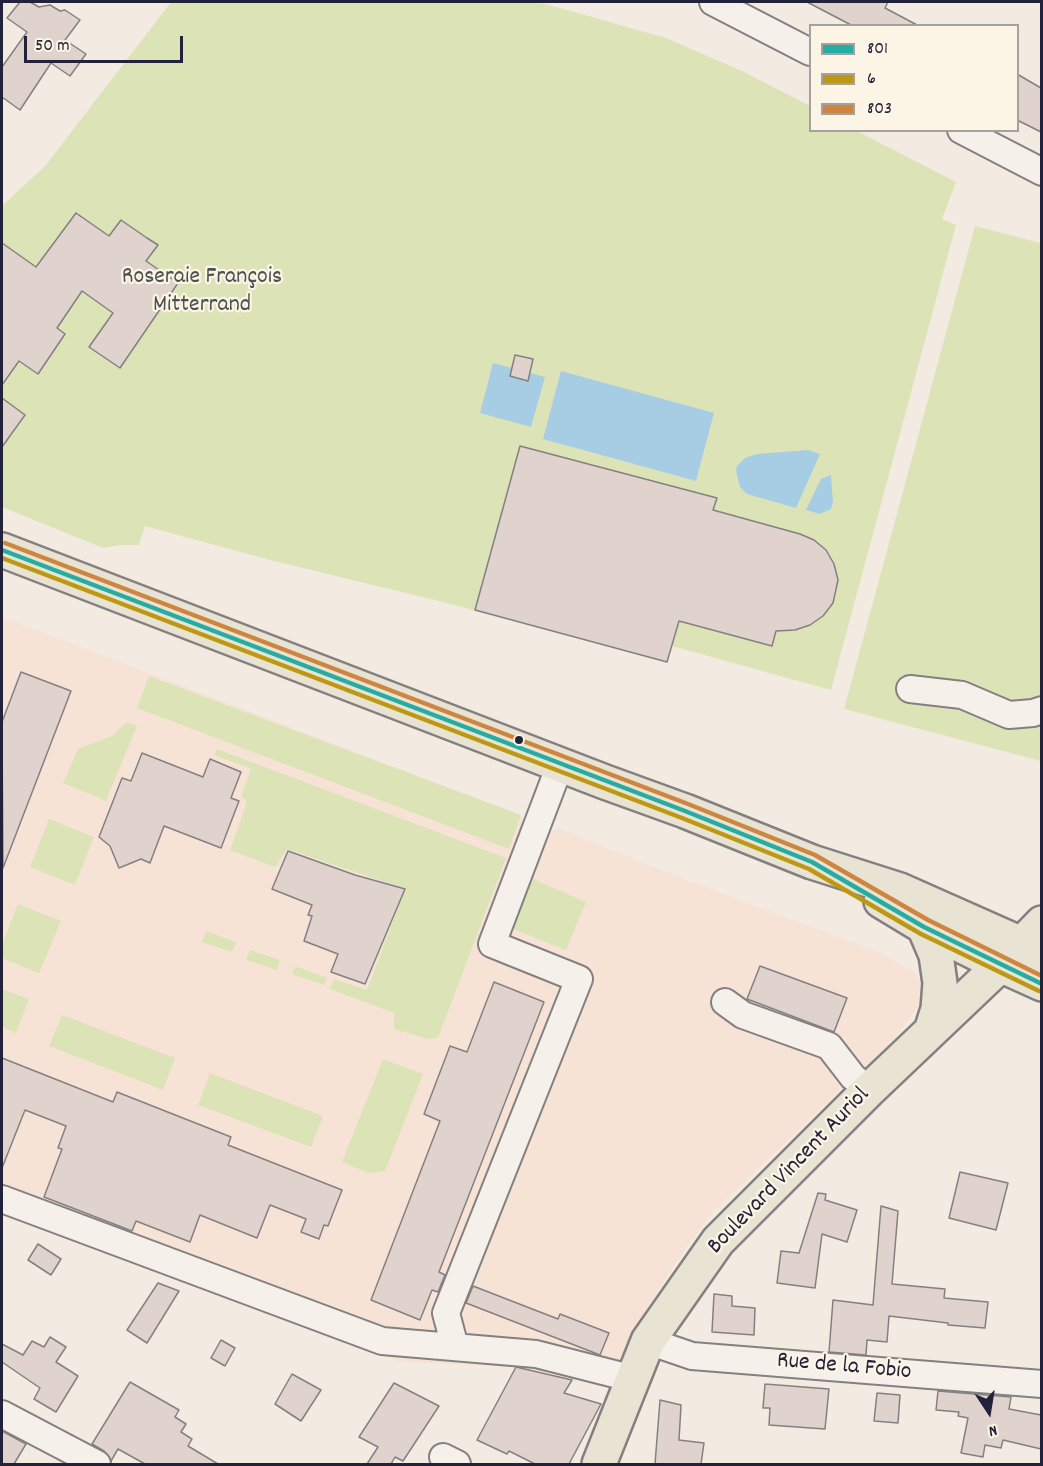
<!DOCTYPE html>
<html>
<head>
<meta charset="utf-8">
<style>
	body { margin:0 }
	#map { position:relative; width:1043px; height:1466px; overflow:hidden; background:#f3eae2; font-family:Dekko,sans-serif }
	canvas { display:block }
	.frame { position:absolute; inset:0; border:3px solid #22223b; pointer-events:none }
	.legend { position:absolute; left:809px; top:24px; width:210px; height:108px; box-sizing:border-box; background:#fcf5e5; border:2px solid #a5a1a1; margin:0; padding:8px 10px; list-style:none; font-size:18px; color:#22223b }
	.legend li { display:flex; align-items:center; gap:12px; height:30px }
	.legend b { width:30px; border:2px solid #a5a1a1 }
	.north { position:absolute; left:959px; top:1382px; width:60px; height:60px; -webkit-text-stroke:4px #fcf5e5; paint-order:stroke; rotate:168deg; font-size:16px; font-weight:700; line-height:24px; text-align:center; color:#22223b }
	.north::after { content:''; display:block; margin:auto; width:21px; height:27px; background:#22223b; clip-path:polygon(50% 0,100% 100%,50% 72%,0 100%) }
	.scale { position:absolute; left:24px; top:36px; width:159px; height:27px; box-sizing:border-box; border:3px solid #22223b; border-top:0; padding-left:8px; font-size:18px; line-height:21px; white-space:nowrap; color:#22223b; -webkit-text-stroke:4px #fcf5e5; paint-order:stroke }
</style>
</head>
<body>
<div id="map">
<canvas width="1043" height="1466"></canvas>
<div class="frame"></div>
<ul class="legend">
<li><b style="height:8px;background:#25ada2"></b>801</li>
<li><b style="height:8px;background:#bd9812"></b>6</li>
<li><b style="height:8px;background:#cd853f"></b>803</li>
</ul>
<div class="north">N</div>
<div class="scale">50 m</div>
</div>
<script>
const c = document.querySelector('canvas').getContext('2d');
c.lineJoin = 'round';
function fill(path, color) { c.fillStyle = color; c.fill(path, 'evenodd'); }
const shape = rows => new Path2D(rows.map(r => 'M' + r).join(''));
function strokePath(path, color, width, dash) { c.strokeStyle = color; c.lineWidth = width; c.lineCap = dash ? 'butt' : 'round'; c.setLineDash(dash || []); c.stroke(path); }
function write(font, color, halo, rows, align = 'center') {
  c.font = font + ' Dekko,sans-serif'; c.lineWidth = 4.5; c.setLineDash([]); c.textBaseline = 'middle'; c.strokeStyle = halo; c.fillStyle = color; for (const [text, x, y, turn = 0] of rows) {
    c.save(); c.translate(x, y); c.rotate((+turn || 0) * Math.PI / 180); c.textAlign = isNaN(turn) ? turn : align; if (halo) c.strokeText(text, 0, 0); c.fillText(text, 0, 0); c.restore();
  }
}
const built = shape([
	[2,617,521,815,526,825,546,832,559,828,648,865,880,953,915,972,926,995,897,1036,714,1211,687,1246,644,1313,628,1353,612,1365,570,1373,569,1380,516,1367,400,1362,2,1185]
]);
const green = shape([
	[171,2,529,2,546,4,666,38,742,71,810,106,810,130,857,131,956,182,942,219,956,225,831,690,672,646,667,662,443,602,270,560,145,526,139,545,120,545,103,548,2,507,2,206,46,165],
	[975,226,1041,243,1041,761,844,709],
	[149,676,521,815,509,849,137,708],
	[127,722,137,726,106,801,63,783,78,749,112,736],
	[217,749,506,858,438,1038,428,1039,394,1029,394,1013,330,989,334,979,367,990,405,889,287,849,275,867,230,850,247,802,241,796,251,769,214,755],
	[49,819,94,837,75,885,30,867],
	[533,879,586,902,566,950,513,929],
	[18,904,61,921,39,973,2,958,2,945],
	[206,931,236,942,232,952,202,942],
	[250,950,280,960,277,970,246,960],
	[295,966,327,978,324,985,292,974],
	[2,989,29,999,16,1033,2,1027],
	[62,1015,175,1058,163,1090,49,1046],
	[383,1059,423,1074,385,1171,368,1173,342,1162],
	[210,1073,323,1116,311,1147,198,1105]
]);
const water = shape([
	[493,363,545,377,531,427,480,413],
	[561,371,714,413,696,481,543,439],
	[808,450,820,454,796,508,747,494,740,487,736,471,737,466,745,458,757,454],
	[831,475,833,502,831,509,820,514,806,510,821,479]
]);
const building = shape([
	[20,2,30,2,39,7,50,5,60,11,65,10,80,20,65,40,86,54,70,76,51,63,20,110,2,97,2,67,27,32,7,18,20,2],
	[807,2,888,2,885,8,919,26,853,26,807,2],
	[1017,74,1041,88,1041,132,1017,120,1017,74],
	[76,213,109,236,121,220,147,238,158,245,146,261,178,283,120,368,89,347,113,313,82,291,57,328,65,334,38,374,19,361,2,385,2,243,36,267,76,213],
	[515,355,533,359,528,381,510,376,515,355],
	[2,398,25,415,2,447,2,398],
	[520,446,717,498,713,510,800,534,814,540,826,550,834,564,838,580,833,603,823,616,810,625,795,630,776,631,772,646,679,621,667,662,475,610,520,446],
	[21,672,71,691,3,868,2,722,21,672],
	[142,753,203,777,210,759,241,772,231,798,239,801,221,848,164,826,150,863,141,859,119,868,110,846,99,837,122,778,131,781,142,753],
	[288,851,355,875,405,889,365,984,331,972,338,954,304,941,312,916,308,915,312,905,272,889,288,851],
	[760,966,847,998,834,1032,747,999,760,966],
	[494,982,544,1002,439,1272,445,1275,438,1292,432,1290,420,1320,371,1300,440,1121,424,1114,450,1046,467,1052,494,982],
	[2,1058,113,1102,117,1092,231,1137,228,1145,342,1190,328,1226,324,1225,319,1239,301,1232,306,1219,270,1205,257,1238,200,1215,190,1242,136,1221,132,1231,44,1197,62,1149,58,1148,66,1126,25,1110,2,1168,2,1058],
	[960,1172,1008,1183,996,1230,949,1218,960,1172],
	[818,1193,826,1194,825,1200,857,1210,847,1242,822,1234,815,1288,777,1283,781,1251,799,1253,818,1193],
	[881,1206,898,1211,892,1284,945,1289,944,1298,988,1302,985,1328,948,1325,948,1323,889,1316,887,1342,867,1340,866,1355,829,1352,833,1300,873,1305,881,1206],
	[38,1244,61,1259,51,1275,28,1260,38,1244],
	[158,1283,179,1291,147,1343,127,1330,158,1283],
	[473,1286,558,1319,560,1314,609,1333,600,1355,466,1303,473,1286],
	[714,1294,732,1296,732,1306,755,1308,754,1335,712,1332,714,1294],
	[50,1337,66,1347,56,1362,78,1376,56,1412,34,1399,40,1388,2,1362,2,1344,23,1355,32,1341,44,1347,50,1337],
	[221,1340,235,1348,225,1366,211,1358,221,1340],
	[516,1367,572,1380,564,1393,601,1404,569,1464,535,1464,509,1451,507,1454,477,1440,516,1367],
	[292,1374,321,1390,301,1421,275,1404,292,1374],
	[130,1382,179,1410,175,1417,186,1424,181,1432,192,1439,188,1446,218,1464,145,1464,118,1449,111,1461,104,1451,92,1444,130,1382],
	[394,1383,439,1406,403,1461,395,1457,391,1464,367,1464,378,1447,359,1437,394,1383],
	[765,1384,829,1389,825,1429,769,1425,770,1408,763,1408,765,1384],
	[938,1391,1011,1397,1009,1409,1041,1415,1041,1449,1003,1440,1001,1448,985,1445,983,1457,961,1453,968,1418,958,1416,959,1412,936,1410,938,1391],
	[877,1393,900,1395,898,1423,874,1421,877,1393],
	[660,1400,681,1405,679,1440,704,1443,701,1464,655,1464,660,1400],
	[2,1431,26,1444,14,1464,2,1464,2,1431]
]);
const minor = shape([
	[713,2,810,52],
	[961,130,1042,172],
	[910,689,962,695,1009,715,1033,713,1042,710],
	[725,1002,743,1015,829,1046,853,1077,869,1090],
	[2,1199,382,1341,536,1354,634,1379],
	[648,1341,692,1356,1042,1384],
	[455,1347,446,1313,579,979,492,944,560,765],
	[2,1414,97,1464],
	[443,1457,457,1464]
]);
const major = shape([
	[2,550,605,782,685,811,812,862,900,890,1042,953],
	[881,901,924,927,1000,965,1042,984],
	[924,927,936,955,940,983,938,1009,932,1028],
	[599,1464,648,1341,718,1241,869,1090,1010,956,1042,923]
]);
const bus1 = shape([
	[2,550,685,811,812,862,924,927,1042,984]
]);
const bus2 = shape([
	[2,558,682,818,809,869,921,934,1039,991]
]);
const bus3 = shape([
	[5,543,688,804,815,855,928,920,1042,976]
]);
const markers = [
	[519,740,5,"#22223b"]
];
const parkNames = [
	["Roseraie François",202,279],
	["Mitterrand",202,307]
];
const streetNames = [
	["Boulevard Vincent Auriol",790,1172,-46],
	["Rue de la Fobio",844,1368,5]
];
fill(built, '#f7e3d6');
fill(green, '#dce4b7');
fill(water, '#a7cde5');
fill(building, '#e0d2cc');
strokePath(building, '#848082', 1.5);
strokePath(minor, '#848082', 30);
strokePath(major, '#848082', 38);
strokePath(minor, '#f5f1ea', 26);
strokePath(major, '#e8e3d3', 33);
strokePath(bus1, '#25ada2', 4.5);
strokePath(bus2, '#bd9812', 4.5);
strokePath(bus3, '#cd853f', 4.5);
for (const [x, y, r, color] of markers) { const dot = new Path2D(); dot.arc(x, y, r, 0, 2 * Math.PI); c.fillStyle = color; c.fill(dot); strokePath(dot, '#fcf5e5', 2); }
write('24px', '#4c5151', '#fcf5e5', parkNames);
write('24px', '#22223b', '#fcf5e5', streetNames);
</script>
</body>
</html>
